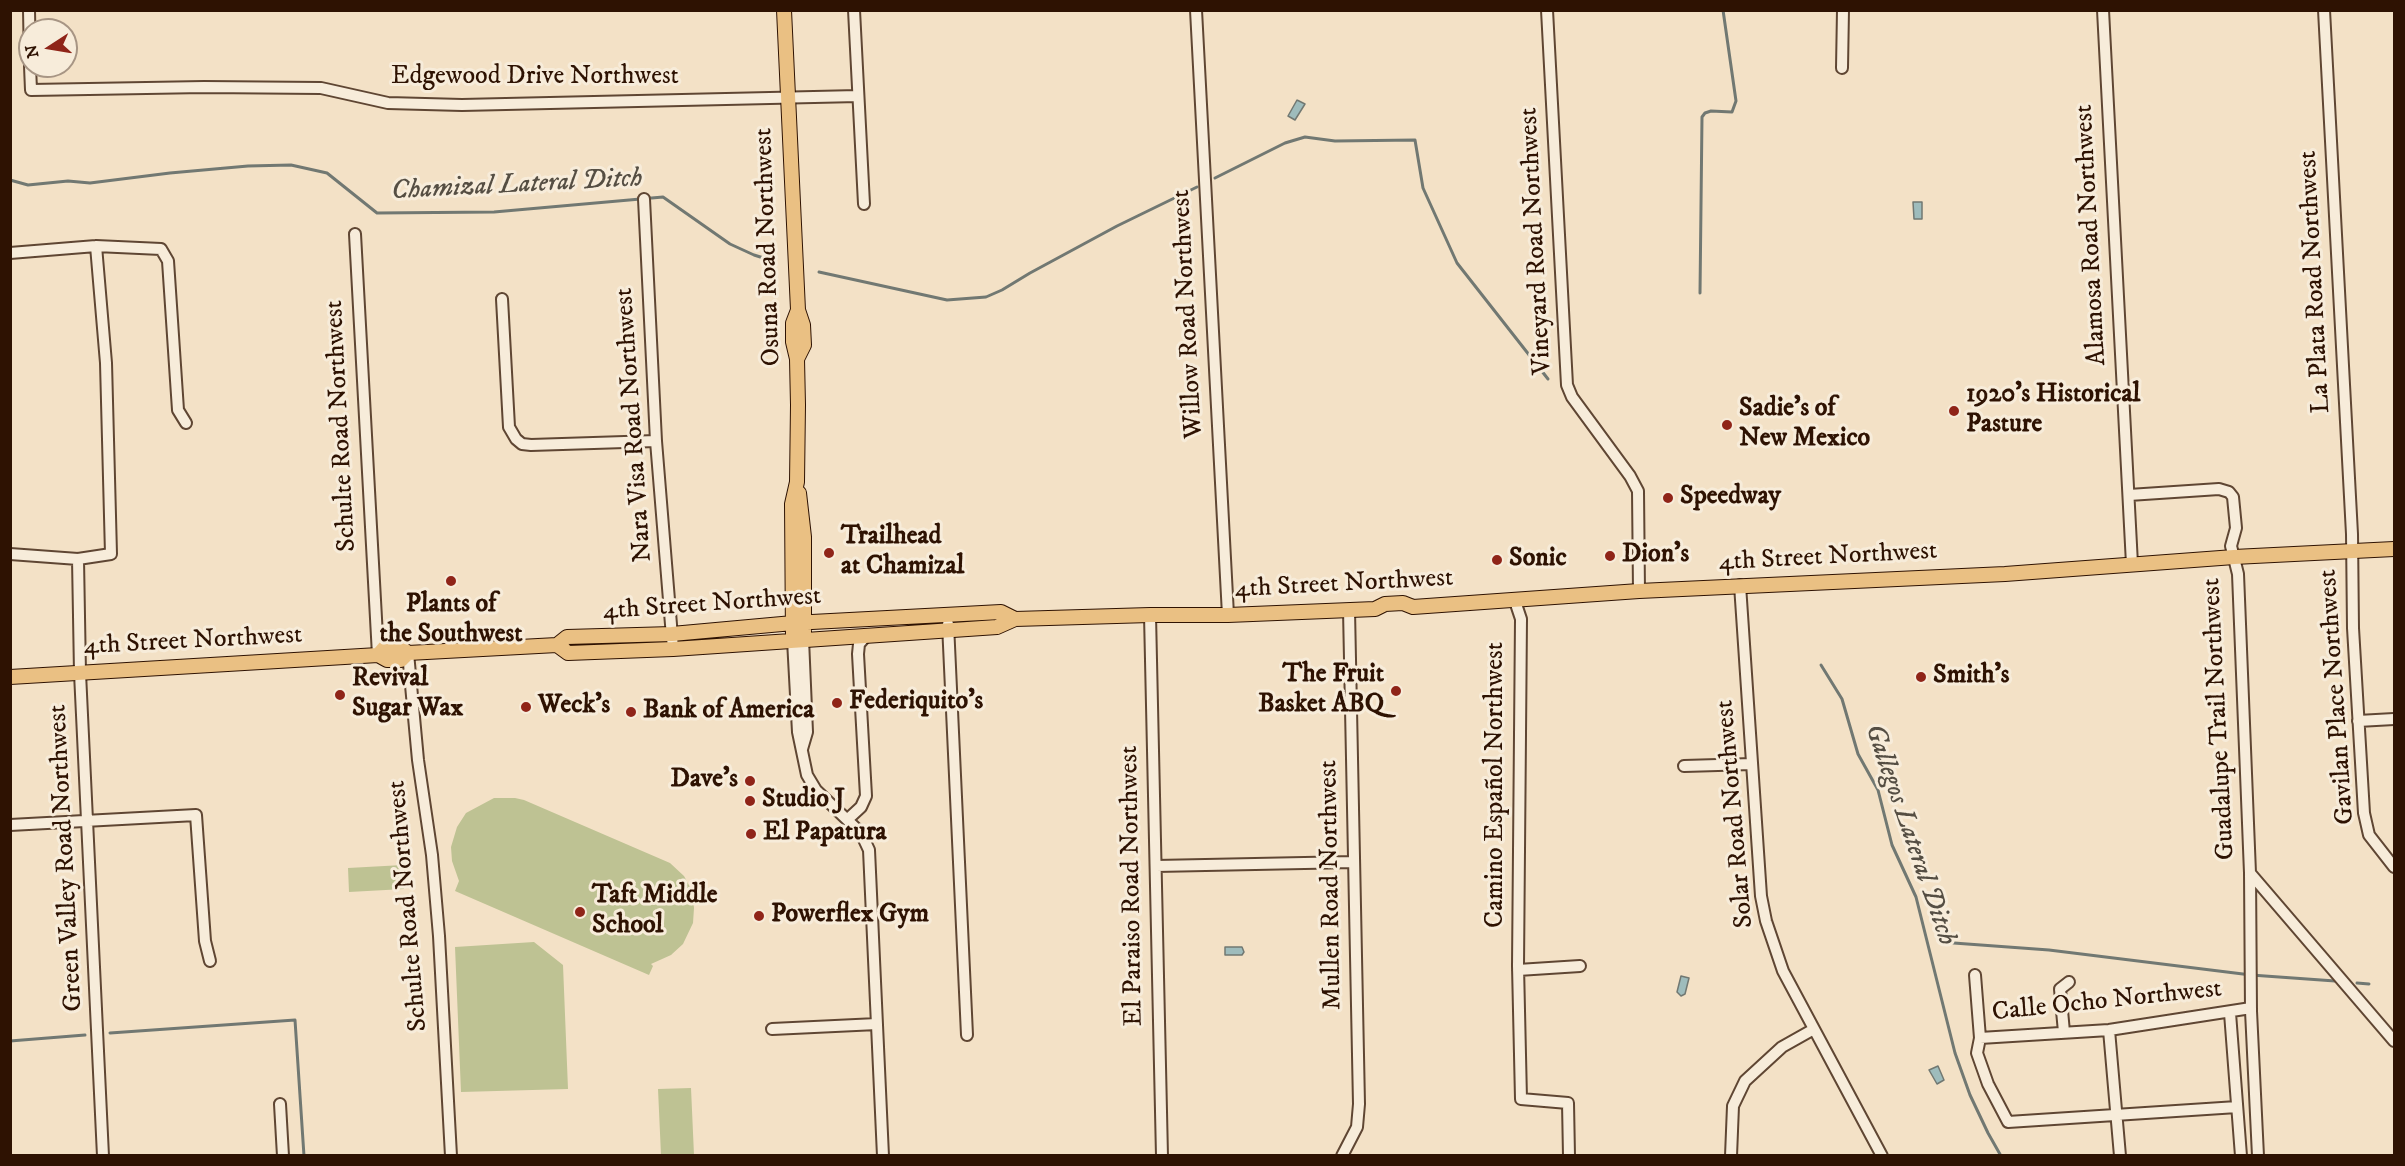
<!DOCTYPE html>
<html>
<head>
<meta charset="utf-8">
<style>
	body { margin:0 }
	#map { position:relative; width:2405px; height:1166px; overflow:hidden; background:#f3e1c6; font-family:"IM FELL DW Pica",serif }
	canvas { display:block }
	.frame { position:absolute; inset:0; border:12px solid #2e1202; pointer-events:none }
	.north { position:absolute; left:18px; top:18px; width:60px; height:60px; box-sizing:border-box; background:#f7ecda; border:2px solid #a79584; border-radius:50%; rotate:258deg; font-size:16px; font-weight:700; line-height:24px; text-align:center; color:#2e1202 }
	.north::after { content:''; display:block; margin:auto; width:21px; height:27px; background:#8f2418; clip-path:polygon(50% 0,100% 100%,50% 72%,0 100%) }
</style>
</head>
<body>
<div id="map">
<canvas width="2405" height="1166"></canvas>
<div class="frame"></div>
<div class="north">N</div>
</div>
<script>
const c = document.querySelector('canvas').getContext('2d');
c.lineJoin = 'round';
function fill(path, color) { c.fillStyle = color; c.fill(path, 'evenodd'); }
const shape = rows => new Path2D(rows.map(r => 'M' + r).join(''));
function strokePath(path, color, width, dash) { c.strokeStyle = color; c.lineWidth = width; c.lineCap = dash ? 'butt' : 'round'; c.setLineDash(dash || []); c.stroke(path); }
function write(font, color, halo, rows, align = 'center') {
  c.font = font + ' "IM FELL DW Pica",serif'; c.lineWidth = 6; c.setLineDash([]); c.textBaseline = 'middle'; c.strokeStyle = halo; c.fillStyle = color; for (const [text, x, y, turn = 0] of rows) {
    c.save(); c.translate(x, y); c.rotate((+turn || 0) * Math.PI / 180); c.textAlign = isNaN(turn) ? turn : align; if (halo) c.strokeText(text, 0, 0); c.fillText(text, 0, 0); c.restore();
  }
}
const green = shape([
	[494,798,515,798,524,800,670,863,684,876,692,891,694,908,693,923,683,944,671,955,651,964,653,966,649,975,455,891,459,881,452,861,451,847,457,827,466,813],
	[403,865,404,889,349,892,348,868],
	[534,942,563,965,568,1089,461,1092,455,947],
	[691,1088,694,1155,661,1155,658,1089]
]);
const water = shape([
	[1297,100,1305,104,1295,120,1288,116,1297,100],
	[1913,202,1922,202,1922,219,1914,219,1913,202],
	[1225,947,1242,947,1244,952,1242,955,1225,955,1225,947],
	[1681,976,1689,978,1685,994,1681,996,1677,992,1681,976],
	[1938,1066,1944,1080,1937,1084,1929,1070,1938,1066]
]);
const stream = shape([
	[1215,178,1285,143,1305,137,1335,141,1415,140,1423,188,1457,263,1548,379],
	[10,180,28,185,68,181,90,183,170,173,248,166,291,165,327,173,377,213,494,212,663,197,730,244,754,255,773,261],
	[819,272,947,300,986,297,1002,290,1030,273,1117,226,1197,187],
	[1700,293,1702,117,1705,113,1711,111,1732,112,1736,101,1723,10],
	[1821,665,1842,699,1858,754,1878,790,1892,845,1916,897,1955,1053,1970,1095,1988,1133,2001,1156],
	[1940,942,2049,950,2251,975,2335,981],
	[2357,983,2369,984],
	[110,1033,295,1020,304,1156],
	[10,1041,85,1035]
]);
const minor = shape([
	[29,10,30,64],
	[854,10,864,204],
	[1196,10,1228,615],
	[1547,10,1567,385,1572,397,1630,476,1638,491,1639,591],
	[2103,10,2132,564],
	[2324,10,2352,534,2353,628,2364,813,2369,835,2394,867],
	[30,66,31,90,204,87,321,88,388,103,462,105,858,96],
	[1842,68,1843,10],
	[644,199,656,441,673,649],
	[355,234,378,655],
	[10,253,96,246,161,249,168,261,178,410,186,423],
	[502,299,509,427,516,439,522,444,531,445,656,441],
	[2129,495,2219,489,2229,492,2233,497,2236,528,2231,546,2238,574,2250,873,2394,1041],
	[10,554,78,559,111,554,106,363,96,246],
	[78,559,80,673,103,1156],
	[1740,585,1761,896,1766,921,1783,971,1882,1156],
	[1515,601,1521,619,1518,966,1521,1099,1568,1103,1569,1156],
	[1150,615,1162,1156],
	[948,624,967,1035],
	[793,640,798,732,807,775,816,790,861,833,869,850,883,1156],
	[408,653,418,760,432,855,439,936,451,1156],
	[2358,721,2394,719],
	[802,749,807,732,803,639],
	[1684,766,1752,764],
	[848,819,861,807,866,796,858,654,859,644,867,635],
	[10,825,196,815,205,941,210,961],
	[1156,866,1354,862],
	[2250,873,2251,1011,2258,1156],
	[1518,970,1580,966],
	[1975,975,1980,1038,1977,1053,1988,1084,2008,1122,2237,1107],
	[2230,1013,2241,1156],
	[772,1029,877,1024],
	[2109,1030,2120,1156],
	[2064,1032,2060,989,2069,982],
	[1980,1038,2109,1030,2251,1008],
	[280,1104,283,1156],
	[1342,1156,1357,1127,1359,1104,1349,610],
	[1731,1156,1733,1106,1745,1081,1782,1047,1814,1029]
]);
const major = shape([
	[784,10,798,310,793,323,793,342,797,359,798,405,797,482,792,504,793,640],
	[797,359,804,345,803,325,798,310],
	[799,493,804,537,804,632],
	[557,645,567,637,672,634,793,623,1001,612,1015,619],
	[378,655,385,647,399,646,408,653,557,645,568,653,673,649,997,627,1015,619,1150,615,1228,615,1375,609,1385,604,1403,603,1413,607,1639,591,2005,574,2234,557,2394,549],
	[10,677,378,655,387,660,401,660,408,653]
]);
const markers = [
	[1954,411,6,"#8f2418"],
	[1727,425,6,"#8f2418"],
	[1668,498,6,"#8f2418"],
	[829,553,6,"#8f2418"],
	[1610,556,6,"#8f2418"],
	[1497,560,6,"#8f2418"],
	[451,581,6,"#8f2418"],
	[1921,677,6,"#8f2418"],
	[1396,691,6,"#8f2418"],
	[340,695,6,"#8f2418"],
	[837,703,6,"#8f2418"],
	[526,707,6,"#8f2418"],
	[631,712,6,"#8f2418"],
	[750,781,6,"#8f2418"],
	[750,801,6,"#8f2418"],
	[751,834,6,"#8f2418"],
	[580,912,6,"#8f2418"],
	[759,916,6,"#8f2418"]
];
const streetNames = [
	["Edgewood Drive Northwest",535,78],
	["Alamosa Road Northwest",2092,235,-93],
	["Vineyard Road Northwest",1537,241,-93],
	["Osuna Road Northwest",769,247,-92],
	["La Plata Road Northwest",2316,282,-93],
	["Willow Road Northwest",1189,314,-93],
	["Nara Visa Road Northwest",635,425,-94],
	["Schulte Road Northwest",342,426,-93],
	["4th Street Northwest",1828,558,-3],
	["4th Street Northwest",1344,585,-3],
	["4th Street Northwest",712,605,-4],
	["4th Street Northwest",193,642,-3],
	["Gavilan Place Northwest",2338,697,-94],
	["Guadalupe Trail Northwest",2220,719,-93],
	["Camino Español Northwest",1497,785,-90],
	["Solar Road Northwest",1736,814,-95],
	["Green Valley Road Northwest",67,858,-93],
	["Mullen Road Northwest",1332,885,-91],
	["El Paraiso Road Northwest",1133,886,-91],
	["Schulte Road Northwest",409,906,-95],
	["Calle Ocho Northwest",2107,1002,-6]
];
const poiNames = [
	["1920's Historical",1966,396],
	["Pasture",1966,426],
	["Sadie's of",1739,410],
	["New Mexico",1739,440],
	["Speedway",1680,498],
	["Trailhead",841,538],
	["at Chamizal",841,568],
	["Dion's",1622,556],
	["Sonic",1509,560],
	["Plants of",451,606,"center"],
	["the Southwest",451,636,"center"],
	["The Fruit",1384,676,"right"],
	["Basket ABQ",1384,706,"right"],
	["Smith's",1933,677],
	["Revival",352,680],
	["Sugar Wax",352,710],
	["Federiquito's",849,703],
	["Weck's",538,707],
	["Bank of America",643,712],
	["Dave's",738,781,"right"],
	["Studio J",762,801],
	["El Papatura",763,834],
	["Taft Middle",592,897],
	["School",592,927],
	["Powerflex Gym",771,916]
];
const waterNames = [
	["Chamizal Lateral Ditch",517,186,-3],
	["Gallegos Lateral Ditch",1909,835,71]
];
fill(green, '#bec293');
fill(water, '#9ebcbc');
strokePath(water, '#717872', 1.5);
strokePath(stream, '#717872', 3);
strokePath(minor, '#5f4633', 14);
strokePath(major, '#2e1202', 16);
strokePath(minor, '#f7ecda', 10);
strokePath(major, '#eac083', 14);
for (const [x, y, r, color] of markers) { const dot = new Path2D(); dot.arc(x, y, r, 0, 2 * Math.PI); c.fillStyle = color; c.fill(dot); strokePath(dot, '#f7ecda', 2); }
write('26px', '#2e1202', '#f7ecda', streetNames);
write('bold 26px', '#2e1202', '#f7ecda', poiNames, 'left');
write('italic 27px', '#554e43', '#f7ecda', waterNames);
</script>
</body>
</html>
